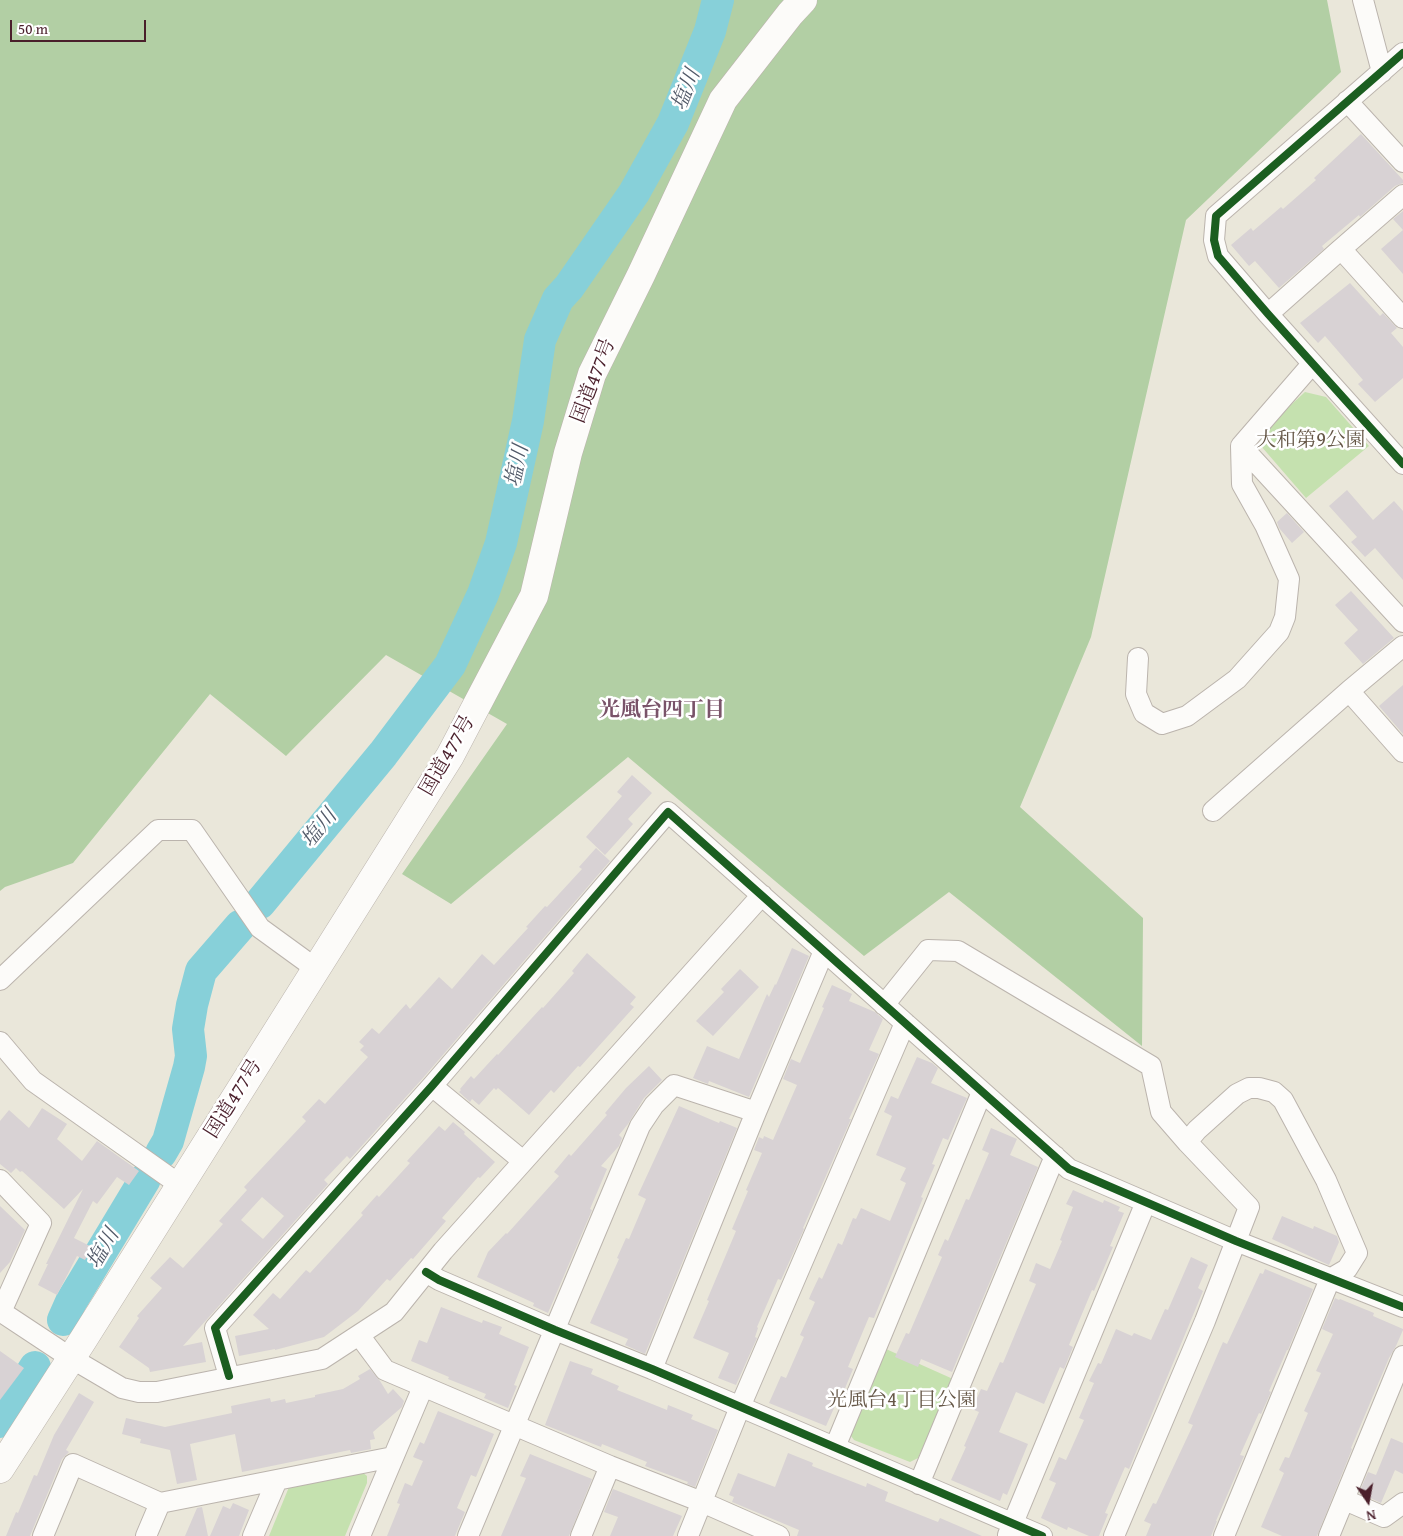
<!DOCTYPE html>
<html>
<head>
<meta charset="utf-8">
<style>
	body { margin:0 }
	#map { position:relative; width:1403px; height:1536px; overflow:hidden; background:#eae7da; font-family:"Gentium Book Plus",serif }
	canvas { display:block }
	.north { position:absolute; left:1343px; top:1476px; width:50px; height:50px; -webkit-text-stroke:4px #fff; paint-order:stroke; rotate:168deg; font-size:14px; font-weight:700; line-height:20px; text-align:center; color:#4a1f2b }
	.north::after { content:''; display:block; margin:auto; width:18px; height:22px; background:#4a1f2b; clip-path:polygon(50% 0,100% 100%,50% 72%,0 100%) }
	.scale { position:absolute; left:10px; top:20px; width:136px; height:22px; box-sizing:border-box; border:2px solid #4a1f2b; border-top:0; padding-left:6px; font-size:15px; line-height:18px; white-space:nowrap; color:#4a1f2b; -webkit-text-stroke:4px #fff; paint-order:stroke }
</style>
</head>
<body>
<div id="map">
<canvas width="1403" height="1536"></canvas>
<div class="north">N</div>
<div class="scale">50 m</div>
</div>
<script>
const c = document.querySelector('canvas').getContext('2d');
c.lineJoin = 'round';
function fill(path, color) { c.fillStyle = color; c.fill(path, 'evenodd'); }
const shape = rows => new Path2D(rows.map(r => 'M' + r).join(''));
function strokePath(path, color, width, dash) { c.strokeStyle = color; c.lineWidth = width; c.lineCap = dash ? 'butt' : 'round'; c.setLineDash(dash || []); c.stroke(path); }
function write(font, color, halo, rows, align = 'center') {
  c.font = font + ' "Gentium Book Plus","Noto Serif JP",serif'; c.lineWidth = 5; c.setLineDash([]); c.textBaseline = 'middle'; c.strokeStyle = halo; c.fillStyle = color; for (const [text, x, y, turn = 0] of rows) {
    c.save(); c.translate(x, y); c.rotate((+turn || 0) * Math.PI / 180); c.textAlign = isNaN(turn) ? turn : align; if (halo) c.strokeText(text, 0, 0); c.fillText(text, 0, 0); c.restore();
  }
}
const green = shape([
	[1305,392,1326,397,1369,446,1306,498,1261,446,1261,432],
	[886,1349,953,1379,918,1458,910,1462,854,1440,848,1432],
	[362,1472,367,1476,367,1483,345,1536,269,1536,289,1487]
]);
const forest = shape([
	[0,0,1327,0,1341,72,1186,220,1091,637,1020,807,1143,918,1142,1046,949,892,864,956,628,757,451,904,402,874,507,724,386,655,286,756,210,694,73,863,5,887,0,891]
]);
const river = shape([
	[260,903,383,754,450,665,483,594,501,543,528,421,540,340,558,299,569,287,634,193,673,123,710,31,718,0],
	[161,1153,168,1141,189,1067,191,1056,188,1029,192,1005,201,971,240,926],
	[63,1320,71,1302,145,1179],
	[0,1422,35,1367]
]);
const building = shape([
	[1361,134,1403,180,1403,183,1395,186,1360,217,1359,215,1322,246,1324,249,1279,288,1255,261,1249,266,1231,245,1251,228,1253,231,1281,207,1283,209,1316,180,1314,178],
	[1403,211,1403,230,1393,219],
	[1403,230,1403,274,1381,249],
	[1350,283,1380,316,1383,313,1397,328,1391,333,1403,347,1403,378,1375,402,1358,384,1363,380,1325,336,1318,343,1300,323],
	[1347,490,1373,520,1394,501,1403,511,1403,580,1375,548,1365,557,1351,542,1357,537,1329,506],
	[1287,513,1304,532,1292,543,1279,528,1277,522],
	[1351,591,1394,638,1363,664,1344,643,1358,630,1335,605],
	[1403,685,1403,734,1379,706],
	[632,775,652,793,628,819,633,824,605,855,586,837,622,796,617,792],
	[596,848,610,861,423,1078,350,1159,347,1156,324,1180,328,1184,183,1346,202,1342,206,1362,150,1372,149,1368,119,1347,139,1318,137,1316,162,1288,150,1278,170,1257,183,1268,223,1224,219,1221,247,1190,244,1187,306,1121,302,1117,319,1099,325,1104,368,1057,360,1050,364,1046,359,1042,372,1028,379,1034,406,1004,410,1009,439,977,452,989,482,954,494,965,528,928,526,927,545,906,547,907,582,869,579,867],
	[262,1197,284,1216,263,1239,241,1220],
	[792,948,809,956,749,1097,709,1081,708,1084,693,1078,707,1046,739,1059,767,994,769,997,775,984,776,985],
	[587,953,636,997,630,1004,634,1007,580,1067,578,1066,554,1093,551,1090,529,1115,498,1088,496,1090,494,1088,479,1105,472,1099,470,1102,459,1092,461,1090,460,1089,471,1076,474,1079,497,1054,498,1055,542,1007,543,1008,574,973,572,971],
	[740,969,759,987,713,1036,696,1021,724,992,721,989],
	[832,985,852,994,849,1001,875,1012,883,1019,869,1050,879,1054,849,1119,851,1119,803,1228,804,1229,781,1280,778,1279,757,1327,758,1328,755,1337,757,1338,736,1385,718,1378,729,1353,693,1338,709,1301,707,1300,736,1231,732,1229,748,1191,746,1190,762,1153,754,1150,759,1137,763,1139,764,1136,773,1140,797,1085,783,1079,791,1059,800,1063,824,1008,822,1007],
	[917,1057,932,1063,938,1068,931,1083,967,1098,948,1140,943,1138,932,1164,935,1165,921,1197,923,1198,874,1318,869,1317,848,1367,853,1369,841,1398,839,1397,826,1426,769,1403,781,1376,786,1378,804,1337,800,1335,815,1302,809,1299,811,1294,819,1277,822,1279,838,1243,842,1245,853,1218,856,1219,861,1208,890,1221,906,1183,900,1180,906,1168,876,1155,892,1116,884,1112,891,1096,898,1099],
	[649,1066,662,1080,644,1098,628,1124,619,1135,622,1138,619,1146,601,1166,607,1169,590,1209,592,1210,548,1313,533,1306,534,1303,477,1277,488,1252,506,1233,507,1234,559,1176,554,1172,569,1154,571,1156,607,1115,605,1113,626,1088],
	[679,1106,719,1123,720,1121,737,1128,645,1354,625,1345,628,1339,590,1323,619,1259,617,1258,626,1238,629,1239,646,1199,638,1195],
	[42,1108,67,1124,57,1139,82,1161,97,1141,139,1171,129,1185,117,1177,97,1204,93,1201,74,1238,92,1247,85,1260,77,1256,57,1295,38,1285,48,1264,46,1264,83,1189,64,1209,22,1171,20,1172,16,1168,11,1173,0,1164,0,1121,9,1110,29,1128],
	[453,1122,465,1132,464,1134,495,1162,480,1178,478,1177,442,1218,446,1221,413,1259,411,1258,390,1281,387,1279,358,1311,324,1337,275,1350,275,1349,239,1356,235,1336,269,1329,253,1315,273,1293,280,1299,306,1270,310,1273,363,1215,361,1213,377,1195,379,1197,410,1163,407,1161,439,1126,445,1131],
	[991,1128,1017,1139,1010,1155,1038,1167,952,1372,921,1359,918,1367,895,1357,906,1333,909,1334,942,1257,938,1255,945,1239,948,1241,966,1199,969,1200,989,1153,982,1150],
	[1073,1190,1103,1203,1104,1200,1120,1207,1118,1211,1124,1213,1110,1246,1113,1247,1094,1291,1092,1290,1069,1345,1073,1347,1064,1369,1060,1367,1044,1404,1016,1392,999,1432,1028,1444,1007,1495,1003,1493,1000,1501,951,1480,966,1447,964,1446,979,1412,972,1409,981,1389,987,1391,1000,1362,1003,1363,1036,1284,1029,1281,1036,1263,1050,1269,1062,1241,1060,1240,1073,1207,1066,1204],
	[0,1206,25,1230,10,1262,0,1273],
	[1282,1216,1313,1229,1314,1226,1337,1236,1339,1242,1329,1265,1272,1239],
	[1191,1257,1208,1265,1198,1288,1203,1291,1129,1469,1125,1467,1105,1513,1108,1514,1099,1536,1089,1536,1068,1527,1067,1530,1041,1518,1056,1483,1049,1480,1059,1457,1066,1460,1072,1447,1084,1420,1079,1418,1094,1383,1089,1381,1098,1363,1101,1364,1116,1329,1132,1336,1134,1333,1151,1340,1165,1309,1168,1310],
	[1265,1269,1313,1289,1288,1350,1287,1350,1269,1391,1271,1392,1261,1414,1259,1413,1240,1455,1244,1456,1216,1521,1217,1521,1211,1536,1146,1536,1151,1524,1144,1521,1153,1503,1156,1504,1193,1425,1188,1423,1223,1342,1227,1344,1260,1273,1263,1274],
	[1335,1298,1339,1300,1340,1299,1374,1313,1373,1316,1403,1329,1403,1330,1396,1346,1389,1358,1351,1448,1352,1449,1317,1536,1282,1536,1261,1527,1284,1473,1279,1470,1285,1457,1289,1458,1308,1413,1304,1411,1321,1373,1316,1371,1333,1334,1322,1329],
	[441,1307,482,1323,483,1320,502,1327,499,1334,529,1347,514,1385,517,1386,508,1408,484,1398,486,1394,448,1379,449,1377,411,1361,419,1340,427,1343],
	[0,1351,24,1368,0,1400],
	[570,1361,593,1369,591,1374,619,1386,617,1390,667,1410,668,1405,693,1415,691,1419,718,1430,695,1487,687,1484,688,1482,645,1466,647,1462,602,1444,601,1447,545,1425],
	[370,1369,380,1381,388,1394,393,1389,404,1401,402,1407,373,1432,375,1439,370,1440,371,1449,351,1453,350,1450,242,1472,235,1434,190,1444,197,1480,177,1484,170,1450,140,1443,141,1439,122,1434,126,1418,165,1427,232,1413,231,1406,270,1398,271,1402,285,1399,286,1403,315,1397,315,1395,343,1389,360,1379,358,1376],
	[79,1393,94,1402,66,1450,69,1452,62,1459,30,1536,6,1536,16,1512,18,1513,34,1475,37,1476,54,1435],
	[438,1411,494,1434,476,1477,471,1475,457,1508,465,1512,455,1536,387,1536,400,1504,397,1503,405,1483,412,1486,423,1461,413,1457,420,1442,424,1444],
	[1391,1438,1403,1443,1403,1474,1395,1470,1381,1503,1359,1493,1368,1472,1376,1475],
	[788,1453,813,1463,812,1466,866,1487,867,1483,888,1492,885,1501,938,1522,940,1518,982,1536,797,1536,799,1530,732,1502,734,1497,729,1495,738,1473,775,1487],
	[530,1454,592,1479,569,1536,501,1536,526,1478,520,1476],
	[613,1489,682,1516,673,1536,610,1536,618,1517,604,1512],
	[233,1503,249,1510,239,1536,210,1536,223,1506,230,1509],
	[202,1507,208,1536,185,1536,197,1508]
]);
const minor = shape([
	[1363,0,1382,72],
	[1403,53,1216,216,1214,240,1218,256,1268,314,1403,464],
	[1347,101,1403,162],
	[1341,249,1403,195],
	[1268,314,1341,249,1403,318],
	[1314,365,1306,371,1241,446,1403,622],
	[1138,658,1136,694,1144,713,1162,724,1187,716,1237,679,1279,632,1285,617,1289,579,1265,525,1242,484,1241,446],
	[1349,691,1403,752],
	[1213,811,1349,691,1403,646],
	[0,980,158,830,192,830,260,928,315,968],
	[884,1005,928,950,958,951,1151,1066,1161,1112,1187,1142,1249,1207,1205,1321,1114,1536],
	[0,1042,33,1081,180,1185],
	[432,1086,523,1161],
	[1187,1142,1197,1130,1237,1094,1249,1088,1259,1088,1274,1092,1283,1100,1326,1180,1357,1253,1347,1269,1330,1279,1224,1536],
	[0,1180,41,1223,1,1312],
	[426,1272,439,1280,555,1330,652,1369,1042,1536],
	[0,1311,71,1358,122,1388,139,1392,157,1392,322,1359,394,1312,443,1251,762,895],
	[359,1335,385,1370,610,1466,702,1502,779,1536],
	[652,1369,756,1112,824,951],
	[229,1376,215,1328,432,1086,668,812,1069,1169,1236,1241,1403,1307],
	[835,1447,982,1092],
	[919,1484,1055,1156],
	[1345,1500,1384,1517,1403,1503],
	[1008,1535,1146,1202],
	[43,1536,73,1464,160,1503,393,1457],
	[146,1536,160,1503],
	[253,1536,277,1480],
	[360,1536,423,1387],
	[468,1536,640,1126,654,1105,674,1085,756,1112],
	[581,1536,610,1466],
	[688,1536,740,1407,905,1023],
	[1329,1536,1403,1356]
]);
const highway = shape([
	[0,1469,83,1340,450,756,534,596,568,453,592,374,641,275,723,100,790,14,803,0]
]);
const cycleway = shape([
	[1403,53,1216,216,1214,240,1218,256,1268,314,1403,464],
	[426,1272,439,1280,555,1330,652,1369,1042,1536],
	[229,1376,215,1328,432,1086,668,812,1069,1169,1236,1241,1403,1307]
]);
const streetNames = [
	["国道477号",594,381,-69],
	["国道477号",448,756,-60],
	["国道477号",234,1099,-58]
];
const parkNames = [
	["大和第9公園",1311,441],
	["光風台4丁目公園",902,1401]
];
const waterNames = [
	["塩川",687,90,-68],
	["塩川",518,466,-78],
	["塩川",320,829,-51],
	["塩川",104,1249,-60]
];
const neighbourhoodNames = [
	["光風台四丁目",662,711]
];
fill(green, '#c5e1af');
fill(forest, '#b2cfa4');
strokePath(river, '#87d0d9', 32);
fill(building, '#d8d2d4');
strokePath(minor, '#bbb4ad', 22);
strokePath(highway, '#bbb4ad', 29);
strokePath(minor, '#fcfbf9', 20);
strokePath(highway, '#fcfbf9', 28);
strokePath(cycleway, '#1b5e20', 8);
write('20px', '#4a1f2b', '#fff', streetNames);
write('20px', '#665848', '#fff', parkNames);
write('italic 21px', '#515968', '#fff', waterNames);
write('bold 21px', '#795369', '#fff', neighbourhoodNames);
</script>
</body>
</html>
